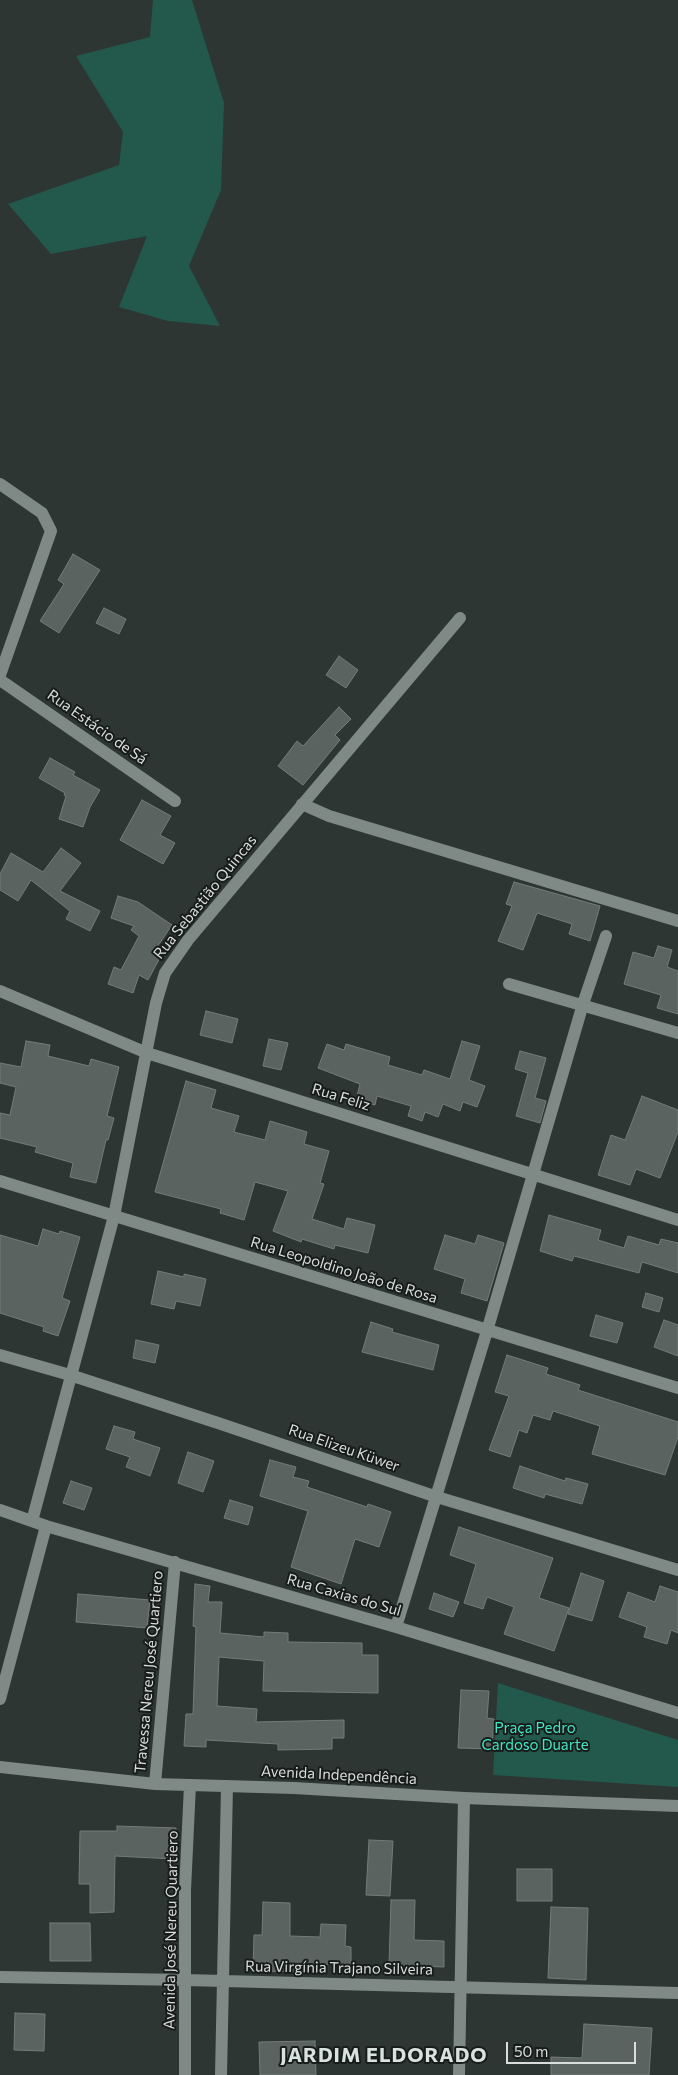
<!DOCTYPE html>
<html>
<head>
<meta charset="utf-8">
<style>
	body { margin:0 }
	#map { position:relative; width:678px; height:2075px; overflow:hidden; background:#2d3633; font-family:Commissioner,sans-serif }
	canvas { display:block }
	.scale { position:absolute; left:506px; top:2042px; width:130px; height:22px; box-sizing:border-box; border:2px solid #d9dedc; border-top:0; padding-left:6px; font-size:15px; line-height:18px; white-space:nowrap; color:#d9dedc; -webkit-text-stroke:4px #181c1b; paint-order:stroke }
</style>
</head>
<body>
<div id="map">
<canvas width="678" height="2075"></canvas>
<div class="scale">50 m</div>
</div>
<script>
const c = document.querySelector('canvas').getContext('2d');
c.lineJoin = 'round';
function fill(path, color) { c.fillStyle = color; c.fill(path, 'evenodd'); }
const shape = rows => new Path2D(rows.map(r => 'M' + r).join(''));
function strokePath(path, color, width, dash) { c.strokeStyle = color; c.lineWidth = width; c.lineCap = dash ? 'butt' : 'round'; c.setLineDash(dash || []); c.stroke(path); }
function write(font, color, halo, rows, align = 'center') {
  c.font = font + ' Commissioner,sans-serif'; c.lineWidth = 4; c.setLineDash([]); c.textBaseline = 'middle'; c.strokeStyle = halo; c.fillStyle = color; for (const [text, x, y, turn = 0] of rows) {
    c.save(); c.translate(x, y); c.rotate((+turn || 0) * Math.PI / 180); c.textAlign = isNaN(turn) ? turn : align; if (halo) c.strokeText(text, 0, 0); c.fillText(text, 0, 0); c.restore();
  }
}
const green = shape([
	[153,0,192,0,224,103,221,190,189,266,220,326,168,321,119,307,147,236,51,254,8,204,119,165,123,132,76,56,150,37],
	[498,1683,678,1740,678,1787,493,1775]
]);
const building = shape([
	[73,554,100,570,59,633,40,621,64,584,58,580,73,554],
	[104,608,126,619,119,634,96,623,104,608],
	[339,656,358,670,346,688,326,675,339,656],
	[339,707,351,719,335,735,340,740,303,785,278,766,297,741,303,746,339,707],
	[50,758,75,772,73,775,100,790,90,807,83,827,59,819,66,796,64,795,65,793,39,778,50,758],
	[142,800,171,816,160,835,175,843,163,864,120,840,142,800],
	[61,848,81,863,60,891,100,911,90,931,66,919,70,911,31,880,18,901,0,890,0,874,11,853,43,872,61,848],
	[514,882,600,906,590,941,569,934,572,924,537,913,523,950,498,941,512,906,506,904,514,882],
	[118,896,138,902,172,925,155,950,162,954,148,980,139,975,133,993,108,984,114,967,121,970,139,936,131,930,134,926,111,918,118,896],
	[658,946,672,950,667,967,678,971,678,1014,657,1008,661,995,624,984,633,952,654,958,658,946],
	[206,1011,238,1019,232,1043,200,1035,206,1011],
	[269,1039,288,1043,281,1070,263,1066,269,1039],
	[26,1041,50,1045,48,1056,89,1066,91,1059,119,1067,107,1116,114,1118,108,1140,106,1140,96,1183,70,1177,73,1163,35,1152,37,1147,0,1138,0,1113,10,1115,16,1087,0,1083,0,1063,21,1067,26,1041],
	[462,1041,480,1046,469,1080,485,1086,477,1107,463,1102,460,1111,443,1104,438,1117,425,1112,422,1121,408,1116,411,1106,377,1096,375,1105,356,1100,360,1084,318,1068,327,1044,344,1050,346,1044,390,1057,388,1065,422,1075,424,1070,450,1079,462,1041],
	[520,1051,546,1058,535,1098,546,1101,540,1123,516,1116,528,1073,515,1069,520,1051],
	[186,1081,216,1090,211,1108,239,1116,234,1132,265,1140,270,1121,307,1132,304,1144,329,1151,320,1183,324,1184,312,1219,344,1229,347,1218,375,1225,368,1253,335,1245,334,1249,302,1239,301,1242,273,1231,288,1191,255,1182,244,1220,220,1213,221,1209,155,1192,186,1081],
	[642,1096,678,1110,678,1132,660,1178,636,1169,630,1185,598,1175,611,1135,625,1140,642,1096],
	[549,1215,601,1230,598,1240,624,1248,628,1236,659,1245,661,1239,678,1243,678,1273,642,1262,639,1273,574,1256,572,1261,540,1251,549,1215],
	[43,1229,59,1234,60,1231,80,1237,62,1298,70,1301,58,1336,43,1331,44,1327,0,1313,0,1235,38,1246,43,1229],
	[445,1235,475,1244,478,1235,504,1243,487,1301,461,1293,465,1279,434,1269,445,1235],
	[158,1271,184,1277,184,1274,206,1279,200,1306,176,1301,174,1309,151,1304,158,1271],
	[646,1293,663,1298,659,1312,642,1307,646,1293],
	[596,1315,623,1323,617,1343,590,1336,596,1315],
	[664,1320,678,1325,678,1356,654,1347,664,1320],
	[371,1322,393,1329,392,1332,439,1345,433,1370,362,1352,371,1322],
	[136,1340,159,1345,155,1363,133,1358,136,1340],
	[507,1355,548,1368,546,1374,580,1385,578,1390,678,1422,678,1437,665,1475,592,1454,600,1426,553,1411,550,1420,533,1415,527,1433,519,1430,510,1457,489,1450,509,1396,495,1392,507,1355],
	[114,1426,135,1432,133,1439,160,1448,150,1476,126,1467,130,1457,106,1449,114,1426],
	[188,1452,214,1461,203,1492,178,1483,188,1452],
	[270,1460,296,1467,293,1477,309,1481,307,1487,367,1507,368,1504,391,1512,379,1547,355,1539,341,1584,291,1567,308,1511,260,1496,270,1460],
	[520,1466,565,1481,566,1478,588,1484,582,1504,545,1494,544,1498,513,1488,520,1466],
	[71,1481,92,1488,84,1510,63,1503,71,1481],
	[230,1500,253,1507,248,1525,224,1518,230,1500],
	[459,1527,553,1558,539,1598,569,1608,554,1651,504,1634,514,1607,487,1597,483,1609,464,1603,476,1564,450,1555,459,1527],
	[581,1573,604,1581,592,1621,568,1614,581,1573],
	[195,1584,210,1586,208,1602,222,1602,220,1633,264,1637,264,1632,288,1633,288,1642,362,1643,362,1655,378,1655,378,1693,263,1691,264,1661,219,1657,217,1706,257,1709,256,1722,344,1720,344,1738,332,1738,332,1749,278,1750,278,1744,206,1740,206,1747,184,1746,186,1714,193,1714,196,1627,193,1626,195,1584],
	[660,1586,678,1592,678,1633,671,1630,667,1644,644,1637,647,1627,619,1617,628,1592,655,1602,660,1586],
	[434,1593,459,1602,453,1617,429,1609,434,1593],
	[78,1594,150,1600,147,1628,76,1622,78,1594],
	[461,1690,489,1691,487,1718,494,1719,492,1749,458,1748,461,1690],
	[117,1826,176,1828,174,1859,115,1856,114,1912,90,1913,90,1884,79,1884,80,1831,117,1831,117,1826],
	[369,1840,393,1841,390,1896,366,1895,369,1840],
	[517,1869,552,1869,552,1901,517,1901,517,1869],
	[391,1900,415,1900,414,1940,444,1941,444,1967,389,1965,391,1900],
	[263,1902,290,1903,290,1936,320,1937,321,1924,346,1925,345,1946,351,1947,351,1965,313,1964,313,1972,253,1971,254,1935,262,1935,263,1902],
	[551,1907,588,1908,586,1980,548,1978,551,1907],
	[50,1923,90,1923,91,1961,50,1961,50,1923],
	[15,2013,45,2014,44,2051,14,2050,15,2013],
	[584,2024,652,2028,649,2075,551,2075,551,2057,582,2058,584,2024],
	[315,2041,316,2075,260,2075,259,2042,315,2041]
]);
const minor = shape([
	[0,484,42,513,51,531,0,675],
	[0,680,175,801],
	[302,804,329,816,678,921],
	[509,984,678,1033],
	[0,991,147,1053,678,1220],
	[0,1181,678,1388],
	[0,1355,70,1375,218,1423,437,1497,678,1570],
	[0,1510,46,1526,396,1627,678,1713],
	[32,1521,114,1216,156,1003,165,973,188,940,460,618],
	[396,1627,487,1331,583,1004,606,936],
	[0,1699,46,1526],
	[0,1767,155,1784,294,1788,464,1798,678,1806],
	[155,1784,175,1562],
	[0,1977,186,1980,678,1993],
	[185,2075,185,1890,190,1785],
	[221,2075,227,1786],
	[459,2075,464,1798]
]);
const streetNames = [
	["Rua Estácio de Sá",97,727,35],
	["Rua Sebastião Quincas",205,897,-51],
	["Rua Feliz",341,1097,17],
	["Rua Leopoldino João de Rosa",344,1270,17],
	["Rua Elizeu Küwer",344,1448,19],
	["Rua Caxias do Sul",344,1595,16],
	["Travessa Nereu José Quartiero",149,1672,-85],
	["Avenida Independência",339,1775,3],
	["Avenida José Nereu Quartiero",171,1930,-89],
	["Rua Virgínia Trajano Silveira",339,1968,1]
];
const parkNames = [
	["Praça Pedro",535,1728],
	["Cardoso Duarte",535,1745]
];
const districtNames = [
	["JARDIM ELDORADO",384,2055]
];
fill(green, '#23584c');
fill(building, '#5a6360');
strokePath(building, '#737c79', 1);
strokePath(minor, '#7f8986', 12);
write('15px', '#d9dedc', '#181c1b', streetNames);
write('15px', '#3fe7c4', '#181c1b', parkNames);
c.letterSpacing = '1px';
write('bold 20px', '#d8e2df', '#181c1b', districtNames);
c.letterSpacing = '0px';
</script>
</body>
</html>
